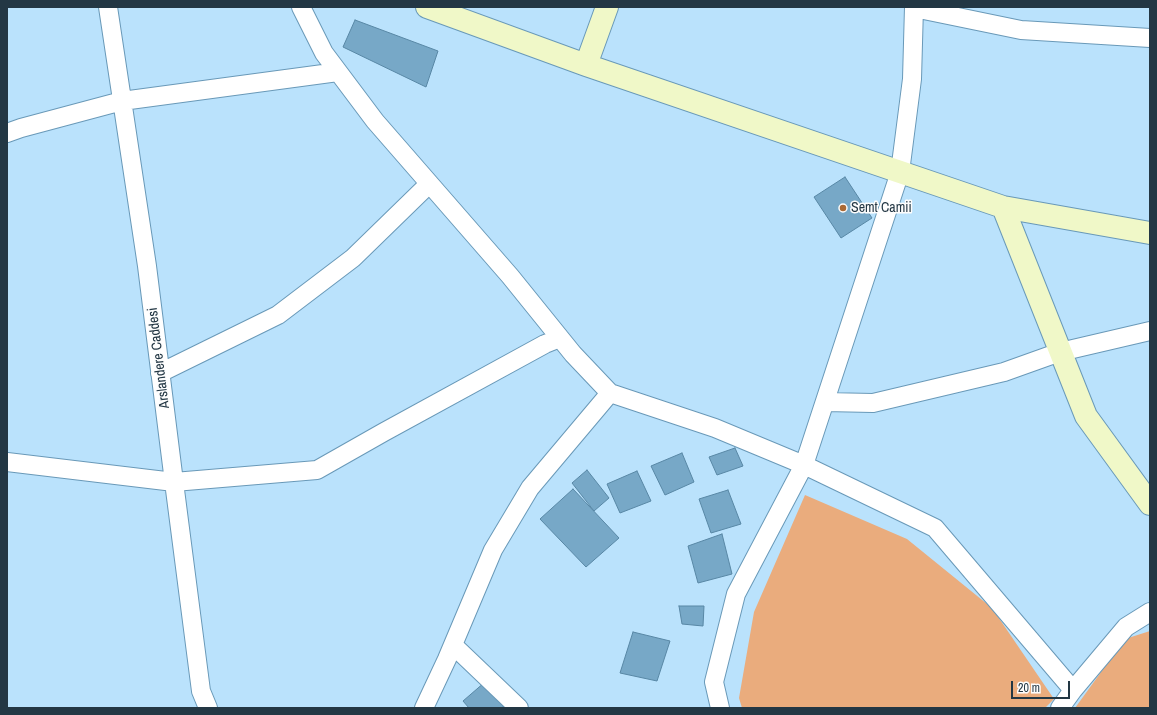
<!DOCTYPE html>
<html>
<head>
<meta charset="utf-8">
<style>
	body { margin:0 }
	#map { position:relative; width:1157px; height:715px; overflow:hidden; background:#bae2fc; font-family:"Archivo Narrow",sans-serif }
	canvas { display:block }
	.frame { position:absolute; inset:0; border:8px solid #233744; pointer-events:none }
	.scale { position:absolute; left:1011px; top:681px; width:59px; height:18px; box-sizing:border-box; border:2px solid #233744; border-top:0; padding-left:5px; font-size:12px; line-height:14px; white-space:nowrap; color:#233744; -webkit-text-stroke:3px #fdfdfd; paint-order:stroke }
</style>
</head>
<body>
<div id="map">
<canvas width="1157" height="715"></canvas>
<div class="frame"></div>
<div class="scale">20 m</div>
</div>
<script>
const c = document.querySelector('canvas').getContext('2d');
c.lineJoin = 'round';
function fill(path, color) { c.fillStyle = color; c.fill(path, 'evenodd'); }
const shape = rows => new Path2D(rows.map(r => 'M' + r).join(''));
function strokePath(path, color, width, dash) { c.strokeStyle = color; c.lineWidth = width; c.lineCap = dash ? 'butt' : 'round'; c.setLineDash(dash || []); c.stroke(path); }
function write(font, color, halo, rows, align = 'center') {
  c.font = font + ' "Archivo Narrow",sans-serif'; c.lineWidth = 3; c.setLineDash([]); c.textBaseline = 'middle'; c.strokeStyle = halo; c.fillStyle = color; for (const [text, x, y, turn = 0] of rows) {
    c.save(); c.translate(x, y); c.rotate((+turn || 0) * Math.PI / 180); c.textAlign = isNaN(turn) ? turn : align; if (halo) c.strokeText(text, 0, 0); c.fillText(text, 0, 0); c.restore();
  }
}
const green = shape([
	[805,495,907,539,992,608,1054,699,1045,708,742,708,739,698,754,612],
	[1150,631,1150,708,1075,708,1125,639]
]);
const building = shape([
	[355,20,438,51,426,87,343,47,355,20],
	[845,177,872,218,841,238,814,197,845,177],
	[735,448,743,466,717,475,709,457,735,448],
	[682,453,694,482,665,495,651,466,682,453],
	[587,470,609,498,594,511,572,483,587,470],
	[637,471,651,501,620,513,607,484,637,471],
	[573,489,619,538,586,567,540,519,573,489],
	[728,490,741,524,711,533,699,499,728,490],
	[722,534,732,574,698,583,688,546,722,534],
	[679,606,704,606,703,626,682,624,679,606],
	[633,632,670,641,657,681,620,673,633,632],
	[485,682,507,704,501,708,469,708,463,701,485,682]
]);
const street = shape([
	[108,7,147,266,174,482,201,691,208,708],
	[301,7,324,53,375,121,510,276,573,354,610,393,715,428,804,465,935,528,1073,690],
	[914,8,1021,30,1150,38],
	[7,133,21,128,122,101,338,72],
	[160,373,278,315,353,258,429,184],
	[825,402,873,403,1004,372,1060,352,1150,331],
	[7,462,174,482,317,470,384,432,545,344,560,338],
	[453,645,519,708],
	[424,708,447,659,493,550,530,488,610,393],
	[720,708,714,682,736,594,804,465,900,172,912,79,914,7],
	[1060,708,1073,690,1126,627,1150,612]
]);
const secondary = shape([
	[427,7,586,65,1003,207,1150,233],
	[586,65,607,7],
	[1003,207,1086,416,1150,504]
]);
const markers = [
	[843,208,4,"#aa6934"]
];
const poiNames = [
	["Semt Camii",851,208]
];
const streetNames = [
	["Arslandere Caddesi",159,358,-97]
];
fill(green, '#eaac7d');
fill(building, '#77a8c7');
strokePath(building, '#5887a5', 1);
strokePath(street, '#6999b8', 20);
strokePath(secondary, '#6999b8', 24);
strokePath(street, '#fff', 18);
strokePath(secondary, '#f0f8c8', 22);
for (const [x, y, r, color] of markers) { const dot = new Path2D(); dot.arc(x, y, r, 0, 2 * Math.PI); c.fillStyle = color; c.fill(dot); strokePath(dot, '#fdfdfd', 1.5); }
write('14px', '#233744', '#fdfdfd', poiNames, 'left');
write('14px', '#233744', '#fdfdfd', streetNames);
</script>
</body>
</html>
